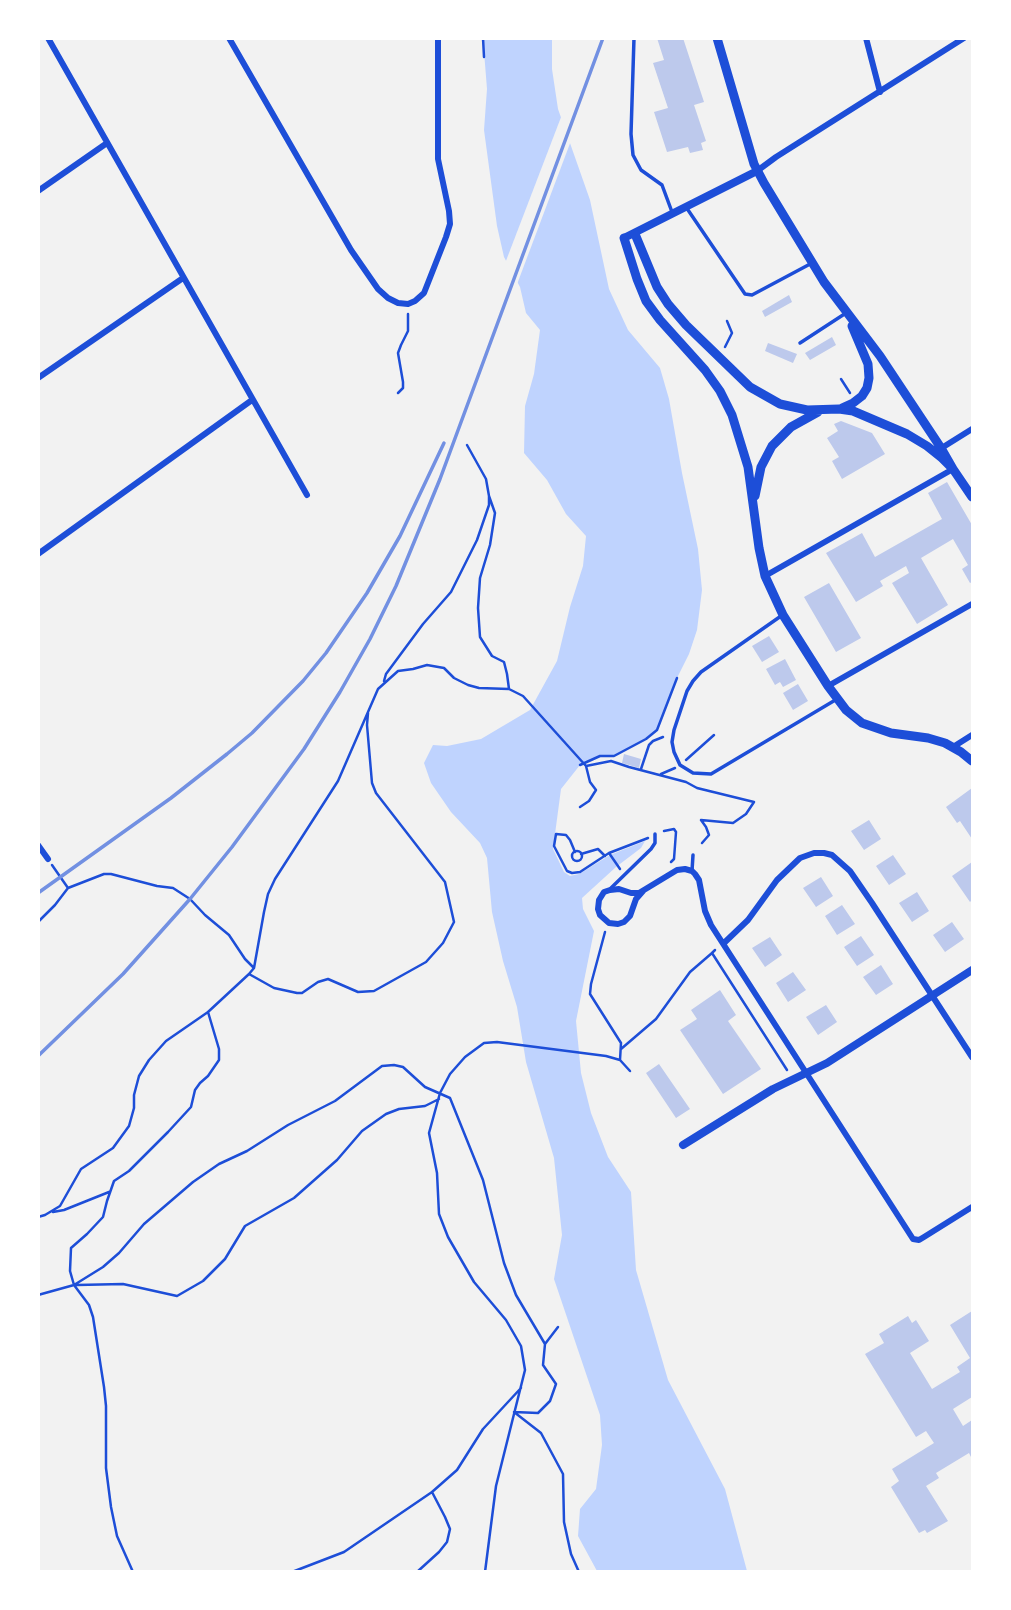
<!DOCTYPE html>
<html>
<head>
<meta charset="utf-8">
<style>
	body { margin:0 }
	#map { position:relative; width:1011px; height:1610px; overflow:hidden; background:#f2f2f2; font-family:Commissioner,sans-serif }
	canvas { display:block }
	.frame { position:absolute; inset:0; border:40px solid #fff; pointer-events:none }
</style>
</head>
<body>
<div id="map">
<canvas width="1011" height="1610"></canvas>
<div class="frame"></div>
</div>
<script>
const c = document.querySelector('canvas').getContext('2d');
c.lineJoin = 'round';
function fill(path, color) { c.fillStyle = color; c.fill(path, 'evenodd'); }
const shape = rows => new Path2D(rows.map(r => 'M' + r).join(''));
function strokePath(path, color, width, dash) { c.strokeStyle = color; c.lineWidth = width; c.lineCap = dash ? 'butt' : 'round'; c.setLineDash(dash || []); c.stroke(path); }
const water = shape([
	[483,39,552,39,552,69,558,109,590,200,609,289,628,330,660,368,669,399,682,473,698,549,702,590,697,630,689,654,677,678,657,730,646,739,614,756,600,756,580,765,561,789,553,849,564,872,570,876,579,874,610,855,645,841,641,848,616,867,582,898,583,909,594,931,576,1021,581,1073,591,1113,608,1157,631,1192,636,1270,668,1380,725,1489,747,1571,597,1571,578,1536,580,1509,596,1489,602,1445,600,1415,554,1279,562,1235,554,1158,526,1062,517,1007,503,961,492,912,487,858,480,843,451,812,431,783,424,763,433,745,447,746,481,739,530,710,557,661,570,607,583,566,586,536,566,514,547,480,524,453,525,406,534,374,540,330,526,313,520,287,504,257,497,226,484,130,487,89]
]);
const pier = shape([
	[563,112,572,138,516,287,504,266]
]);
const building = shape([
	[657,38,683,38,704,102,694,105,706,141,701,143,703,150,690,153,688,147,667,152,654,112,668,108,653,63,664,60],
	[789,295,792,302,765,317,762,311],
	[832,337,836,345,810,360,805,353],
	[768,343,797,354,793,363,765,351],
	[841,421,872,433,885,454,842,479,832,461,839,457,827,438,838,431,834,424],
	[947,482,972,525,972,582,970,583,962,569,968,565,953,539,921,558,948,605,917,624,892,583,909,573,906,566,880,581,883,586,856,602,826,553,862,533,875,557,942,519,928,493],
	[829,583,861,638,836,652,804,597],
	[769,636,779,652,762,662,752,646],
	[785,659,796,680,783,687,780,682,775,685,766,669],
	[798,684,808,701,793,710,783,693],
	[624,754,641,759,639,768,622,763],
	[972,788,972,839,960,821,957,823,946,807],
	[869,820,881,839,864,850,851,831],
	[893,855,906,874,889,885,876,866],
	[972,862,972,900,970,902,952,876],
	[821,877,833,896,816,907,803,888],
	[917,892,929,911,912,922,899,903],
	[842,905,855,924,837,935,825,916],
	[952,922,964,939,945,952,933,935],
	[861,936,874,955,857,966,844,947],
	[770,937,782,955,765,967,752,948],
	[881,965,893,984,876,995,863,977],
	[793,972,806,990,788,1002,776,983],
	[720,990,736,1015,728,1021,761,1069,723,1094,680,1030,697,1019,691,1010],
	[826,1005,837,1022,818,1035,806,1017],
	[659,1064,690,1109,676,1118,646,1073],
	[972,1311,972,1397,953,1409,963,1426,972,1420,972,1459,969,1453,936,1473,939,1478,926,1486,948,1521,927,1533,925,1530,919,1533,891,1487,899,1481,892,1469,934,1443,926,1431,916,1437,865,1354,884,1343,879,1334,908,1316,912,1323,916,1320,929,1341,910,1353,932,1389,960,1372,957,1367,970,1358,950,1325]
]);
const path = shape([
	[483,38,484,57],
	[725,347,732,333,727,321],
	[841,379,850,393],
	[398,393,403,388,403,382,398,353,401,345,408,331,408,314],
	[489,496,495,513,490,545,480,578,478,608,480,637,492,656,504,662,507,674,509,689,523,696,586,766,611,761,629,767,686,782,697,788,754,802,746,814,733,823,701,820,706,827,709,835,702,843],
	[384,681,386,674,423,624,451,592,477,540,489,505,489,496,486,479,467,445],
	[686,760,714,735],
	[580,765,600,756,614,756,646,739,657,730,677,678],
	[641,769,649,745,653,741,663,737],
	[661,774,675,768],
	[580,807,589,801,596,790,590,782,586,766],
	[664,831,674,829,676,832,674,859,671,862],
	'572 856a5 5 0 1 1 10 0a5 5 0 1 1-10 0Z',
	[575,852,570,840,566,835,556,834,554,846,567,871,572,873,580,872,609,853,620,869],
	[609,853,648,838],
	[581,854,598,849,605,856],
	[68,888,104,874,111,874,157,886,173,888,190,899,205,915,229,935,245,959,254,968],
	[38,922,55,905,68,888,52,865],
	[715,950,712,953,787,1070],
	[249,974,274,988,297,993,302,993,318,982,328,979,358,992,374,991,426,962,443,943,454,922,445,882,376,793,372,783,367,725,368,713],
	[621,1049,656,1019,690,972,712,953],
	[620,1060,630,1071],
	[53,1212,64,1210,109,1192],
	[38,1217,45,1215,60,1206,81,1169,113,1148,129,1126,134,1108,134,1095,139,1076,149,1060,166,1041,208,1012],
	[77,1285,123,1284,177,1296,203,1281,225,1259,245,1226,294,1198,337,1160,362,1131,386,1114,399,1109,425,1106,439,1099],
	[38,1295,74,1285,103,1267,119,1253,144,1224,193,1182,219,1164,247,1151,288,1125,335,1101,382,1066,394,1065,403,1067,425,1087,450,1098,483,1180,504,1263,516,1295,545,1344,543,1365,556,1384,550,1401,538,1413,514,1412,541,1433,563,1474,564,1522,571,1554,579,1572],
	[545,1344,558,1327],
	[133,1572,117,1536,111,1507,106,1468,106,1406,104,1387,93,1317,89,1305,74,1285,70,1271,71,1248,87,1234,103,1217,107,1201,114,1181,129,1171,168,1132,191,1107,195,1090,200,1083,208,1076,219,1060,219,1049,208,1012,249,974,254,968,264,912,268,894,275,879,338,781,378,689,398,671,413,669,427,665,444,668,454,678,468,685,479,688,509,689],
	[292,1572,344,1552,432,1492],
	[417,1572,439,1552,447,1542,450,1529,445,1517,432,1492,457,1470,483,1429,521,1388],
	[485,1572,496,1486,525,1370,521,1346,506,1320,474,1282,448,1237,439,1214,437,1173,429,1133,440,1093,450,1074,465,1057,484,1043,497,1042,606,1056,620,1060,621,1043,590,994,591,984,605,932]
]);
const service = shape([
	[634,38,631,134,633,155,641,170,662,185,672,212],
	[686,207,745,294,752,295,812,263],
	[800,343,846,313],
	[781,616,701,672,693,681,687,691,674,730,672,742,674,752,680,765,693,773,711,774,837,699],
	[692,871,693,855],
	[611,888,651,849,655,843,655,834]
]);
const minor = shape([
	[48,38,307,495],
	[229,38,351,250,378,289,388,298,398,303,408,304,415,301,424,293,446,237,450,224,449,211,438,159,438,38],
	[866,38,880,92],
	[757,171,776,157,964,38],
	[38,191,107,143],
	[38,378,183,278],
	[940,449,972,429],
	[38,554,252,400],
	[765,576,953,469],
	[828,686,972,604],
	[953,747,972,735],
	[38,845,48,859],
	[643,891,636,899,630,916,624,922,618,924,609,923,600,915,598,909,599,900,604,892,610,890,619,889,631,893,639,893,677,870,685,869,692,871,695,874,699,880,705,911,711,925,913,1239,919,1240,924,1237,972,1207],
	[724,943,748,920,777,880,800,858,814,853,824,853,832,855,850,871,872,903,972,1057]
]);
const tertiary = shape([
	[624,238,757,171],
	[683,1145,773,1089,827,1063,972,970]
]);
const secondary = shape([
	[717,38,754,164,764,183,824,282,880,356,941,448,953,469],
	[635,234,657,287,668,304,686,325,750,387,780,404,807,410,839,409,853,411,907,434,927,446,942,458,953,469,972,497],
	[624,238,637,279,646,301,660,320,705,370,720,391,732,415,748,467,759,548,765,576,783,615,828,686,846,710,862,723,891,733,928,738,945,743,961,752,972,761],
	[842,408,853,403,862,396,867,388,869,378,868,364,852,326],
	[755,496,761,467,772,446,791,427,818,412]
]);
const rail = shape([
	[38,893,171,798,227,754,252,733,303,681,326,653,367,593,400,536,444,443],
	[38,1056,123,974,190,899,232,847,304,749,340,692,370,639,396,586,440,479,603,38]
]);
fill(water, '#bfd3fe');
fill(pier, '#f2f2f2');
fill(building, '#bdc9ec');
strokePath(path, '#1d4ed8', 2.5);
strokePath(service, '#1d4ed8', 3.5);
strokePath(minor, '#1d4ed8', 6);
strokePath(tertiary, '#1d4ed8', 8);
strokePath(secondary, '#1d4ed8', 9);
strokePath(rail, '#7290e2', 3.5);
</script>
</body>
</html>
